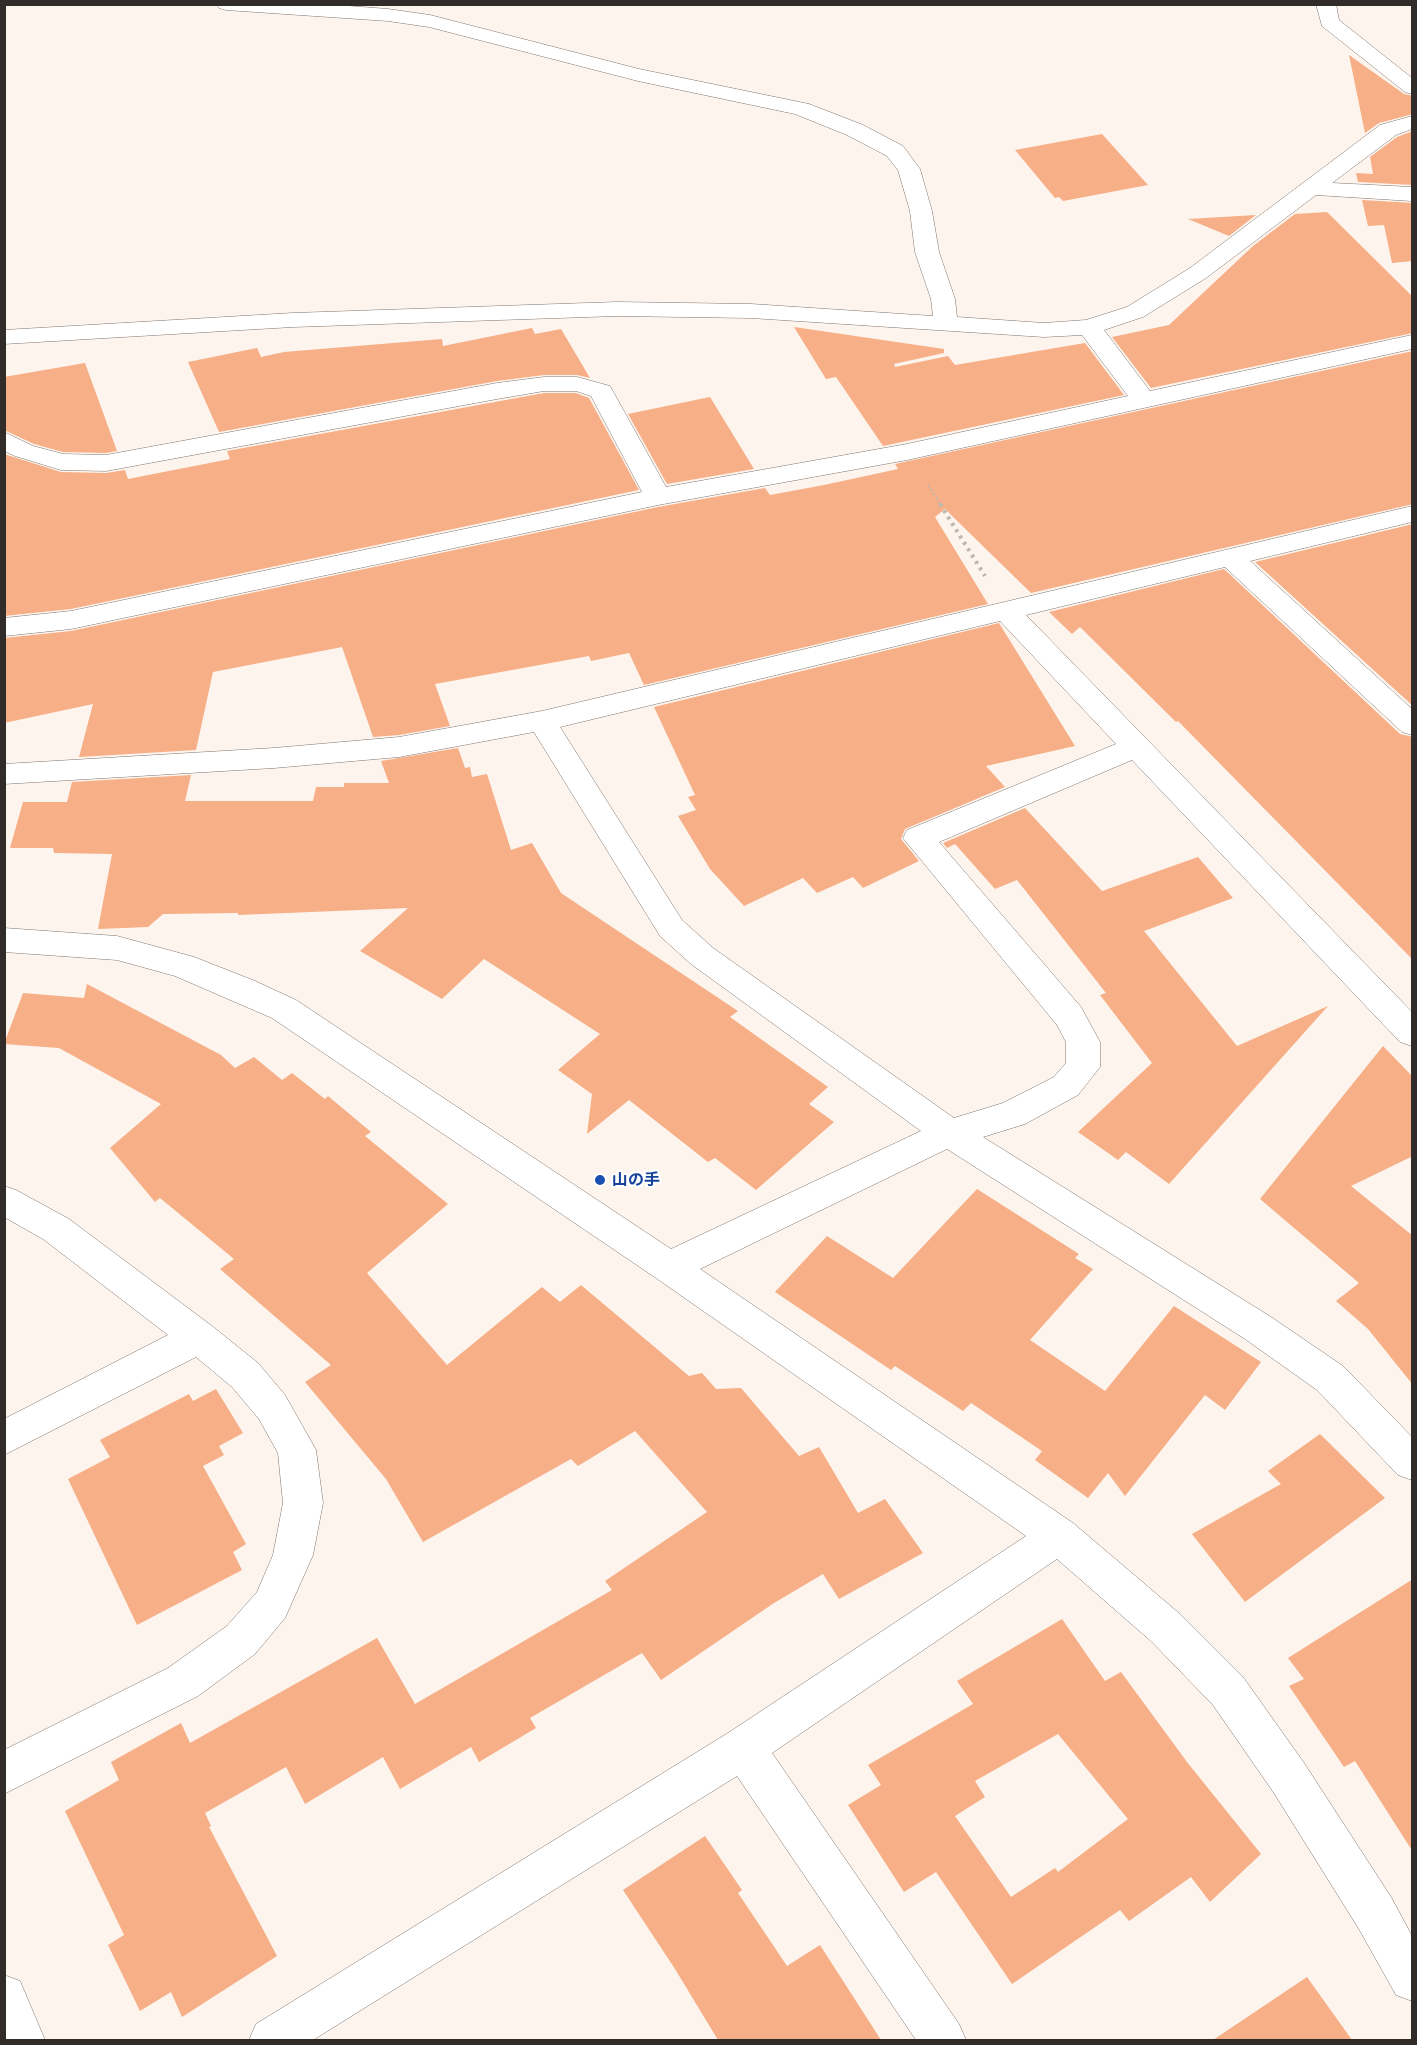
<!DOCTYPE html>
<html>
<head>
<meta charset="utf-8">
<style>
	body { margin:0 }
	#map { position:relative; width:1417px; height:2045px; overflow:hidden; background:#fef4ee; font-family:Cabin,sans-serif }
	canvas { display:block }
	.frame { position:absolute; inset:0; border:6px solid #312c2a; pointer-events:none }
</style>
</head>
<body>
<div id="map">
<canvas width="1417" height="2045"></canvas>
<div class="frame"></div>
</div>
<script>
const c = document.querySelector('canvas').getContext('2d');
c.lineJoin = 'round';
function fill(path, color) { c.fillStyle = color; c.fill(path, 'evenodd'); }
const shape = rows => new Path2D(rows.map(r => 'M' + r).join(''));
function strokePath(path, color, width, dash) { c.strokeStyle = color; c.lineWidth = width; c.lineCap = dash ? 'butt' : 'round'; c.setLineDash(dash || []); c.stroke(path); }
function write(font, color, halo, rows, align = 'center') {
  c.font = font + ' Cabin,"Noto Sans JP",sans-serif'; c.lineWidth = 4.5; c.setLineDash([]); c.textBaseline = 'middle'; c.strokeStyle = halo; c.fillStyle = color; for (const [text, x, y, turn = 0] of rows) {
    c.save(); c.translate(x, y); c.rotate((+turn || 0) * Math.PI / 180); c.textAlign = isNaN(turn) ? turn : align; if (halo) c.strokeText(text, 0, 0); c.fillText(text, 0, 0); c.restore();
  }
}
const building = shape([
	[1349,55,1404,94,1413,96,1413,114,1379,123,1365,133],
	[1413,131,1413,185,1358,182,1356,173,1373,174,1370,157,1397,137],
	[1102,134,1148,185,1063,201,1059,197,1055,198,1015,150],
	[1362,200,1413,203,1413,261,1392,263,1384,225,1368,226],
	[1327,212,1413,297,1413,333,1151,388,1112,337,1169,325,1253,246,1295,214],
	[1256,215,1229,236,1188,219],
	[794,327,944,349,944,353,894,364,895,367,948,356,955,365,1085,343,1124,395,883,446,836,377,826,379],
	[532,328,535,334,561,329,590,378,577,375,544,375,497,381,219,432,188,362,257,348,261,357,284,352,442,339,443,346],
	[1413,351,1413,504,1031,593,945,509,935,517,988,604,644,685,629,653,591,661,589,656,435,684,450,726,399,735,373,737,342,647,213,672,196,750,79,757,93,704,4,723,4,638,71,631,658,507,765,488,770,495,824,485,898,469,895,464],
	[85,363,117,451,106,453,63,452,34,444,4,430,4,377],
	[544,393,576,393,589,398,639,490,71,609,4,616,4,454,61,472,106,473,125,470,128,479,230,459,227,451],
	[710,397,754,469,667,484,628,414],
	[1413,524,1413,706,1255,562],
	[1224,569,1400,734,1413,737,1413,960,1178,721,1176,722,1080,627,1072,634,1049,612],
	[999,623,1075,746,986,766,1005,787,905,829,901,839,919,861,863,888,853,877,817,893,803,878,744,906,710,869,678,816,696,810,688,797,695,795,654,707],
	[458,748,465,768,470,767,472,777,487,774,511,850,532,843,561,893,738,1011,730,1017,828,1087,809,1104,834,1122,756,1190,715,1158,708,1162,629,1100,587,1134,592,1094,558,1070,600,1034,484,959,442,999,360,951,408,908,238,915,238,913,163,914,148,927,98,929,112,854,54,853,53,848,10,848,23,802,67,802,72,782,191,775,185,801,313,801,316,787,344,787,344,783,389,783,381,761],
	[1025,808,1102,891,1198,857,1233,898,1144,931,1237,1046,1328,1006,1169,1184,1126,1152,1118,1160,1078,1132,1152,1063,1100,995,1106,993,1017,880,995,889,955,844,947,848,943,843],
	[87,984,221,1055,235,1068,254,1057,282,1080,292,1073,325,1099,328,1096,371,1132,365,1136,448,1204,367,1273,447,1365,542,1287,560,1302,581,1285,689,1376,702,1373,716,1389,741,1388,799,1456,819,1447,858,1513,885,1499,923,1553,839,1599,823,1574,774,1603,661,1680,642,1653,530,1718,536,1728,479,1762,471,1747,400,1789,383,1757,305,1804,286,1767,205,1813,211,1826,209,1827,277,1956,182,2017,171,1992,140,2011,108,1945,124,1935,65,1811,119,1780,111,1762,181,1723,190,1743,377,1638,415,1704,612,1590,605,1581,707,1512,635,1431,578,1466,571,1459,423,1542,386,1479,305,1382,331,1365,220,1269,234,1259,160,1198,155,1202,110,1148,161,1104,59,1048,4,1044,23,993,84,998],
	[1383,1046,1413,1077,1413,1156,1351,1186,1413,1236,1413,1385,1368,1329,1336,1301,1359,1283,1260,1199],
	[977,1189,1079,1254,1075,1258,1093,1269,1030,1340,1105,1391,1174,1306,1261,1362,1225,1410,1205,1395,1125,1496,1108,1473,1088,1498,1035,1460,1042,1451,971,1403,963,1411,895,1366,891,1370,775,1292,827,1236,893,1278],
	[216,1389,243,1433,219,1446,224,1455,203,1466,246,1544,233,1552,242,1570,137,1625,68,1479,110,1457,100,1440,189,1394,193,1401],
	[1320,1434,1385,1498,1245,1602,1192,1534,1281,1484,1268,1471],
	[1413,1579,1413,1852,1355,1761,1344,1767,1289,1686,1304,1679,1288,1658],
	[1062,1619,1105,1681,1121,1672,1187,1762,1261,1854,1210,1902,1191,1877,1129,1921,1120,1910,1012,1984,936,1872,904,1892,848,1805,881,1785,868,1765,973,1704,957,1681],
	[1058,1734,1128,1819,1058,1872,1055,1868,1011,1897,955,1816,985,1797,975,1781],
	[705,1836,742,1890,738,1893,787,1966,820,1945,881,2040,718,2040,675,1969,623,1890],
	[1307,1977,1352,2040,1213,2040]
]);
const pathFar1 = shape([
	[928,485,941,505]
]);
const path = shape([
	[940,504,985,576]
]);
const minor = shape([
	[216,4,323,4,388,9,430,15,639,69,809,104,863,125,903,146,920,169,932,211,939,252,955,299,957,317,1044,323,1086,320,1127,307,1190,268,1380,125,1412,116,1412,129,1396,135,1332,183,1412,187,1412,201,1316,195,1206,278,1143,317,1104,330,1150,391,1412,335,1412,349,907,460,658,505,71,629,4,636,4,618,71,611,642,492,591,396,576,391,544,391,497,399,106,471,61,470,15,456,4,451,4,432,33,446,63,454,106,455,497,383,544,377,577,377,610,386,666,487,907,444,1128,396,1082,335,1044,337,751,318,617,316,293,327,4,344,4,330,293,313,617,302,751,304,933,316,931,299,915,252,910,211,898,170,887,156,847,135,795,114,638,81,429,27,388,21,226,10,219,8,216,4],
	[1316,4,1336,4,1339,20,1412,78,1412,94,1405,92,1322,26,1316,4],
	[1412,506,1412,522,1250,561,1412,709,1412,735,1402,732,1225,567,1026,615,1412,1012,1412,1046,1400,1042,1132,760,939,842,1081,1007,1100,1042,1100,1067,1078,1095,1025,1124,983,1137,1271,1317,1343,1366,1412,1437,1412,1480,1398,1475,1317,1390,1245,1339,947,1149,700,1269,1073,1523,1180,1614,1243,1677,1304,1763,1391,1897,1412,1936,1412,2001,1396,1995,1359,1929,1274,1793,1213,1705,1152,1642,1057,1559,772,1753,959,2024,966,2040,916,2040,737,1776,313,2040,249,2040,256,2024,728,1733,1026,1536,656,1278,272,1018,175,976,117,960,4,952,4,928,117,936,194,957,255,981,296,1000,671,1249,921,1131,691,964,660,936,534,732,399,757,274,768,4,784,4,764,274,748,399,737,542,711,1412,506],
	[1000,621,1116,744,907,830,903,838,1057,1025,1066,1042,1066,1063,1054,1077,1003,1103,954,1118,713,948,682,920,560,727,1000,621],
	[4,1186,16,1190,69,1219,212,1326,258,1363,285,1395,316,1450,323,1503,313,1555,285,1618,255,1654,198,1696,4,1794,4,1750,168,1668,227,1626,257,1592,273,1555,283,1503,278,1453,259,1419,232,1387,196,1357,4,1455,4,1419,168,1335,43,1239,4,1217,4,1186],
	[4,1975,20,1981,45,2040,4,2040,4,1975]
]);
const markers = [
	[600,1180,6,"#1a4fb4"]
];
const transitNames = [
	["山の手",612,1180]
];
fill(building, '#f6af86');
strokePath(minor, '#7f756f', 1);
strokePath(pathFar1, '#beb6b1', 2, [2, 3]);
strokePath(path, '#beb6b1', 4, [3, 4.5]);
fill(minor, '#fff');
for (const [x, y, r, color] of markers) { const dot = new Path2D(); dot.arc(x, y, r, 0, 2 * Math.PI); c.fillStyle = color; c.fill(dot); strokePath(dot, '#fff', 2); }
write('bold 16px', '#164399', '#fff', transitNames, 'left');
</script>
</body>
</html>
